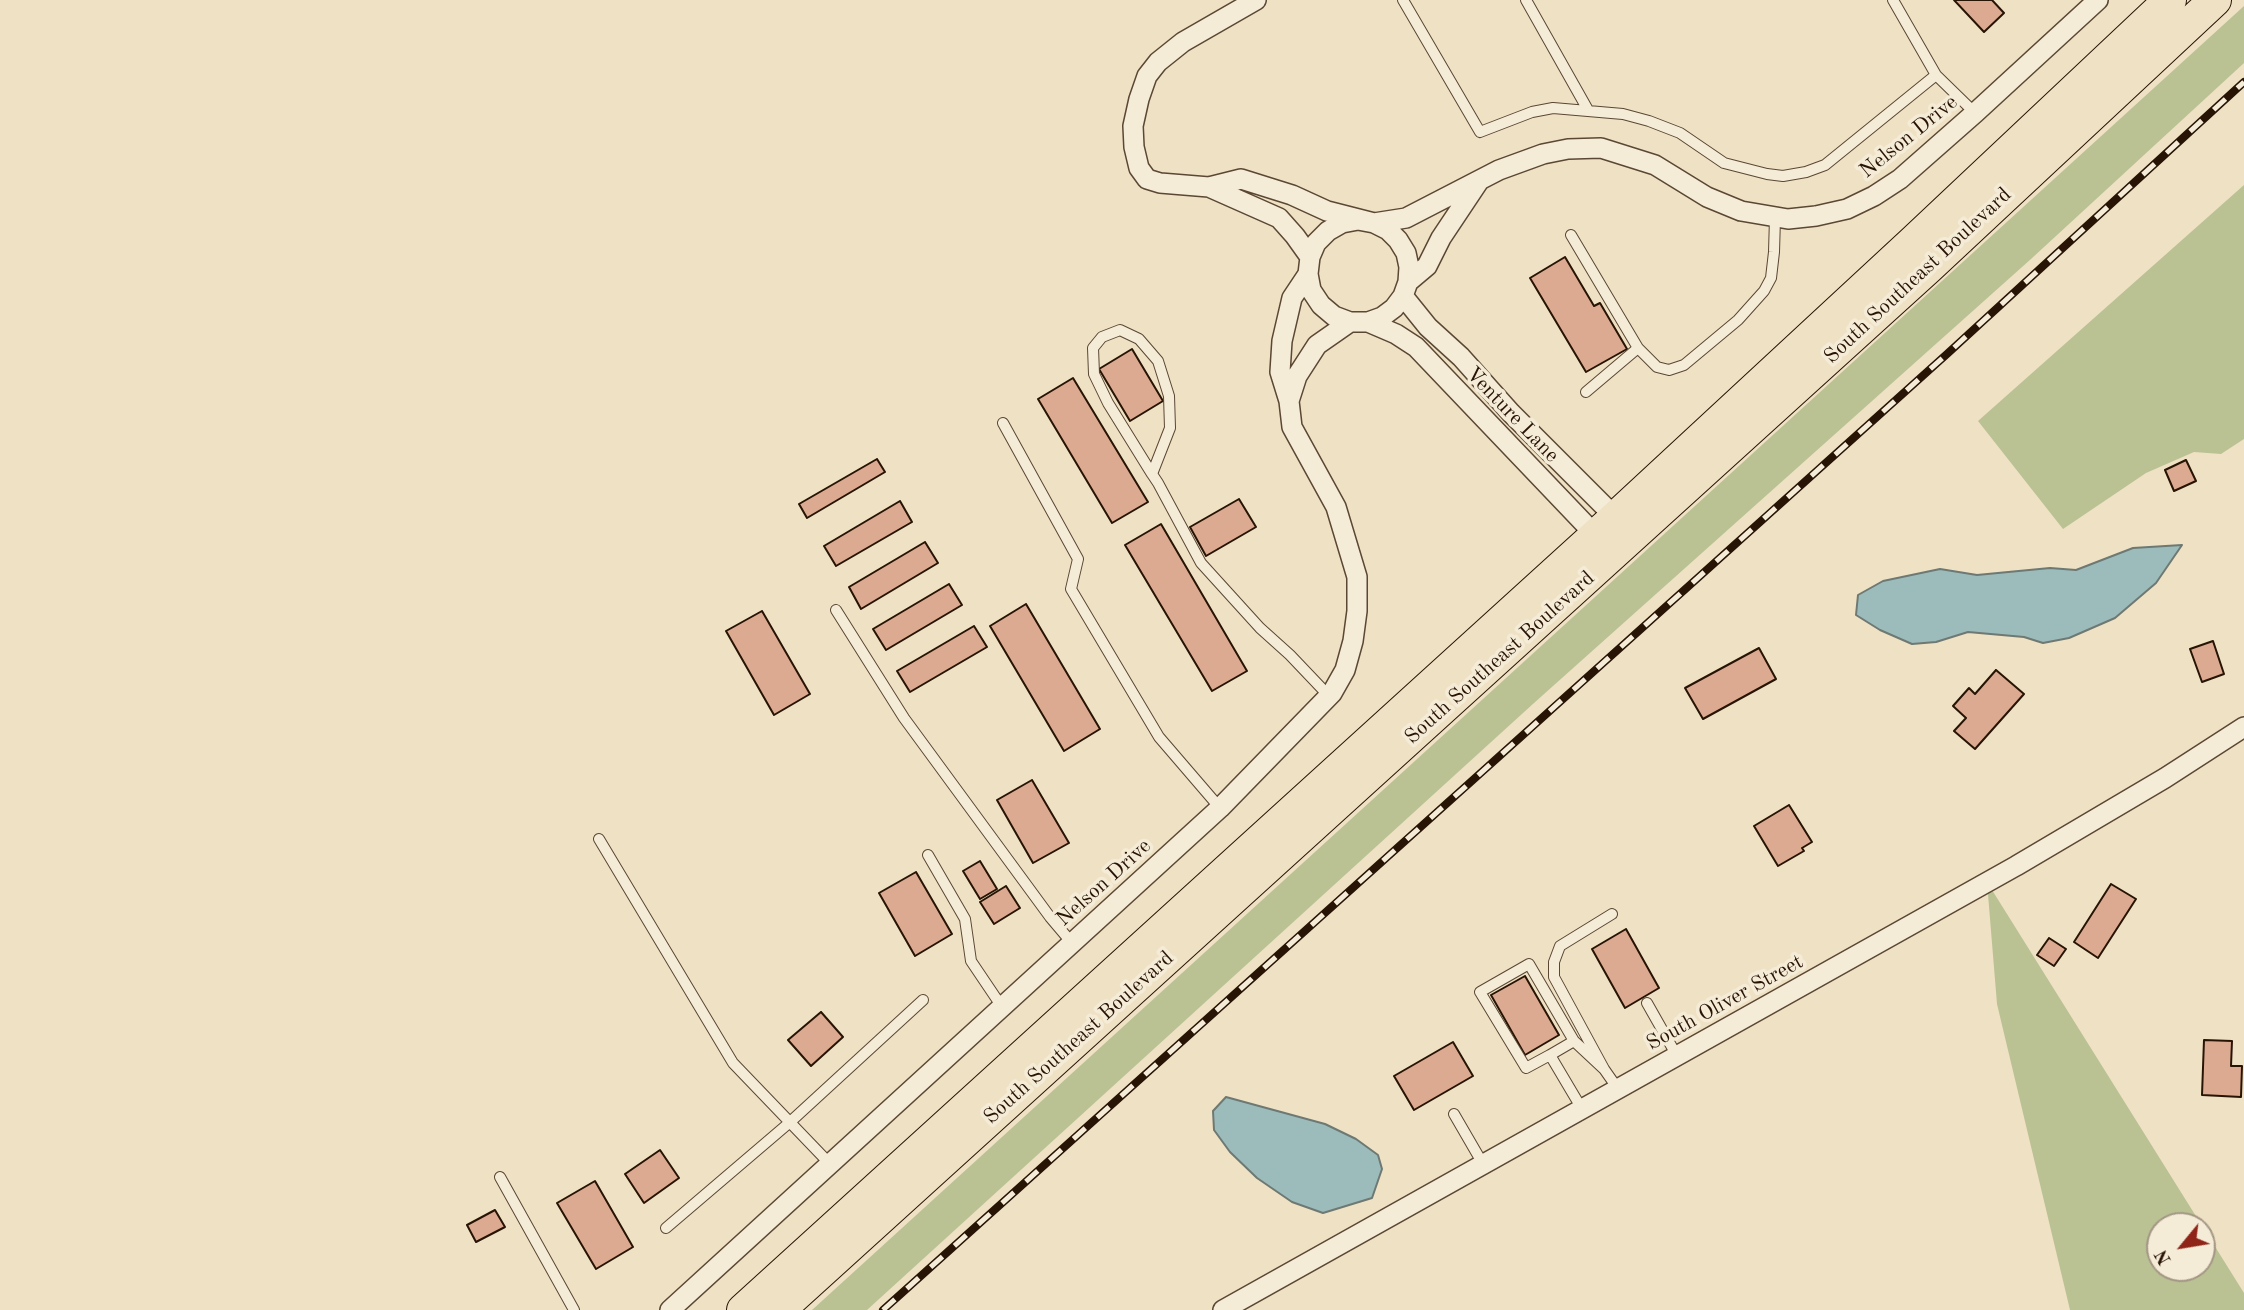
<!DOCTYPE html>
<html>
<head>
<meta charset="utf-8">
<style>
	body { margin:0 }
	#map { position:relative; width:2244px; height:1310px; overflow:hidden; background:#efe1c3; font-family:"Old Standard TT",serif }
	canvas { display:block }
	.north { position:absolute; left:2146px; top:1212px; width:70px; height:70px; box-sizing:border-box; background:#f5ecd8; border:2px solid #a39684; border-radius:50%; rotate:240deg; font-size:19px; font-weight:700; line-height:28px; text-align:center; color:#281405 }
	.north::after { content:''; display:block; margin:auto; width:24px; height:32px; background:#8f2418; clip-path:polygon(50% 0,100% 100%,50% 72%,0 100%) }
</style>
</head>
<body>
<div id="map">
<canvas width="2244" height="1310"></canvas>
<div class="north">N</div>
</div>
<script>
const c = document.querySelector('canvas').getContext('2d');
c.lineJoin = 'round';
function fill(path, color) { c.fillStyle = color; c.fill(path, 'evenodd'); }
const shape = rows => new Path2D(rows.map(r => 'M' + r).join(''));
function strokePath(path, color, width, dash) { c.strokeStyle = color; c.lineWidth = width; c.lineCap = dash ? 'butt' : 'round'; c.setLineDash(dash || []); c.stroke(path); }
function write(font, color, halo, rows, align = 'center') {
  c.font = font + ' "Old Standard TT",serif'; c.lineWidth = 7; c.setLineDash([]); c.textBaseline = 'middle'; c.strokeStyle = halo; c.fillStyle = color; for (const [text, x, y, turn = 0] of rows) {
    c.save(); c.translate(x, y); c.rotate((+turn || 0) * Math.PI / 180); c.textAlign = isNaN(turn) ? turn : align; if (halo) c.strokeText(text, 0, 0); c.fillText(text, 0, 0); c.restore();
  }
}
const green = shape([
	[2244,6,2244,63,2031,259,1534,703,867,1310,812,1310],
	[2244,185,2244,439,2221,454,2194,452,2146,473,2063,529,1978,421],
	[1987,882,2244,1293,2244,1310,2070,1310,1997,1004],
	[2160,1226,2202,1226,2202,1268,2160,1268]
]);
const water = shape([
	[2182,545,2156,583,2115,618,2069,638,2043,643,2024,637,1968,632,1936,642,1912,644,1880,630,1856,615,1858,595,1883,581,1940,569,1977,575,2050,568,2076,570,2133,548,2182,545],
	[1226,1097,1325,1124,1356,1139,1378,1155,1382,1169,1372,1198,1323,1213,1292,1202,1257,1178,1230,1152,1214,1130,1213,1111,1226,1097]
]);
const building = shape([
	[1954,0,1992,0,2004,13,1984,32,1954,0],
	[1565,257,1594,306,1600,303,1627,349,1586,372,1530,278,1565,257],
	[1132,349,1163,401,1130,421,1099,369,1132,349],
	[1073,378,1148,502,1112,523,1038,399,1073,378],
	[877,459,885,472,807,518,799,504,877,459],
	[2186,460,2196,481,2174,491,2165,470,2186,460],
	[1239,499,1256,527,1206,556,1190,527,1239,499],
	[900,501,912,522,836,566,824,546,900,501],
	[1161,524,1247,671,1212,691,1125,545,1161,524],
	[925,542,938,563,861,609,849,587,925,542],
	[949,584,962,605,886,650,873,629,949,584],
	[1026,604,1100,729,1064,751,990,626,1026,604],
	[762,611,810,694,774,715,726,631,762,611],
	[974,626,987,647,910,692,897,671,974,626],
	[2213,641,2224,674,2202,682,2190,649,2213,641],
	[1759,648,1776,679,1703,719,1685,688,1759,648],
	[1996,670,2024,694,1975,749,1954,731,1966,718,1953,706,1969,688,1975,694,1996,670],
	[1032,780,1069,843,1033,863,997,800,1032,780],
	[1789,805,1812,842,1802,848,1804,851,1778,866,1754,826,1789,805],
	[980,861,997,889,980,899,963,871,980,861],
	[916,872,952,934,915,956,879,893,916,872],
	[2111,884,2136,899,2098,958,2074,942,2111,884],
	[1006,886,1020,908,994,924,980,902,1006,886],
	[1626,929,1659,988,1625,1008,1592,949,1626,929],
	[2049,938,2066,949,2054,966,2037,955,2049,938],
	[1525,976,1559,1035,1525,1055,1491,995,1525,976],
	[821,1012,843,1037,811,1066,788,1040,821,1012],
	[2204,1040,2232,1041,2231,1066,2242,1066,2241,1097,2202,1095,2204,1040],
	[1453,1042,1473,1076,1414,1110,1394,1076,1453,1042],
	[660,1150,679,1178,644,1203,625,1174,660,1150],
	[595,1181,633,1247,596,1269,557,1203,595,1181],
	[495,1210,505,1227,476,1242,467,1225,495,1210]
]);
const service = shape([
	[1403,0,1480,132,1532,112,1553,108,1623,114,1649,121,1680,133,1724,163,1767,174,1783,176,1806,172,1825,165,1936,75],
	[1526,0,1588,110],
	[1893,0,1936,75,1975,113],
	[1571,235,1638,348,1586,392],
	[1638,348,1657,367,1669,370,1684,365,1738,320,1764,291,1771,278,1774,252,1775,218],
	[1003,423,1078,559,1071,589,1159,737,1220,808],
	[1152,474,1170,428,1169,396,1158,361,1139,339,1120,330,1102,337,1093,348,1094,374,1108,403,1152,474,1158,483,1201,563,1260,628,1290,655,1329,696],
	[836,610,904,718,1050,917,1072,943],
	[599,839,733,1063,830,1164],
	[928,855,965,919,971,961,1002,1007],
	[1647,1003,1677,1056],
	[1574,1041,1604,1069,1618,1089],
	[1550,1055,1574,1041,1529,964,1480,992,1526,1068,1550,1055,1582,1109],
	[1604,1069,1554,977,1554,962,1560,946,1612,914],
	[1454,1114,1483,1164],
	[500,1177,574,1310],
	[666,1228,789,1123,923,1000]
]);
const minor = shape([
	[1256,0,1183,42,1158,62,1147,76,1139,99,1133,126,1134,147,1139,168,1147,179,1160,183,1209,187,1279,218,1295,236,1310,257],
	[1209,187,1241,179,1292,195,1327,211,1374,223,1406,218,1499,170,1543,154,1568,149,1601,148,1655,165,1707,197,1741,211,1788,219,1816,216,1847,209,1874,196,1900,179,1975,113,2098,0],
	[1408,282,1427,266,1441,238,1479,181],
	[1403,296,1428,327,1461,357,1511,413,1623,525],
	[1368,322,1396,334,1416,347,1602,542],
	[1289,401,1297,376,1317,345,1350,322],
	[670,1310,1220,808,1332,693,1345,670,1353,641,1357,611,1357,577,1336,507,1292,427,1289,401,1280,372,1282,341,1292,298,1308,274,1310,257,1316,243,1328,231,1342,223,1358,220,1374,223,1388,230,1398,240,1406,253,1409,267,1408,282,1403,296,1394,308,1382,317,1368,322,1350,322,1334,316,1321,305,1311,290,1308,274],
	[1223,1310,2016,866,2165,778,2244,727]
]);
const primary = shape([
	[743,1310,1616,517,1913,242,2170,0],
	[779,1310,1928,268,2215,0]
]);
const rail = shape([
	[883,1310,1947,354,2244,82]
]);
const streetNames = [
	["Nelson Drive",1909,137,-39],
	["South Southeast Boulevard",1918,276,-43],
	["Venture Lane",1512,415,46],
	["South Southeast Boulevard",1500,658,-42],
	["Nelson Drive",1104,883,-42],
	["South Oliver Street",1725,1003,-29],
	["South Southeast Boulevard",1079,1038,-42]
];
fill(green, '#bac293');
fill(water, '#9cbcbc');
strokePath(water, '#6e7973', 2);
fill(building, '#dcaa91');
strokePath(building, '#281405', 2);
strokePath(service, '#5a4734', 12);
strokePath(minor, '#5a4734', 22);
strokePath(primary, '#281405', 34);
strokePath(service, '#f5ecd8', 10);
strokePath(minor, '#f5ecd8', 19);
strokePath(primary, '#efe1c3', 32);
strokePath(rail, '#281405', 8);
strokePath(rail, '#f5ecd8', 5, [16]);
write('21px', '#281405', '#f5ecd8', streetNames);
</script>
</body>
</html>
